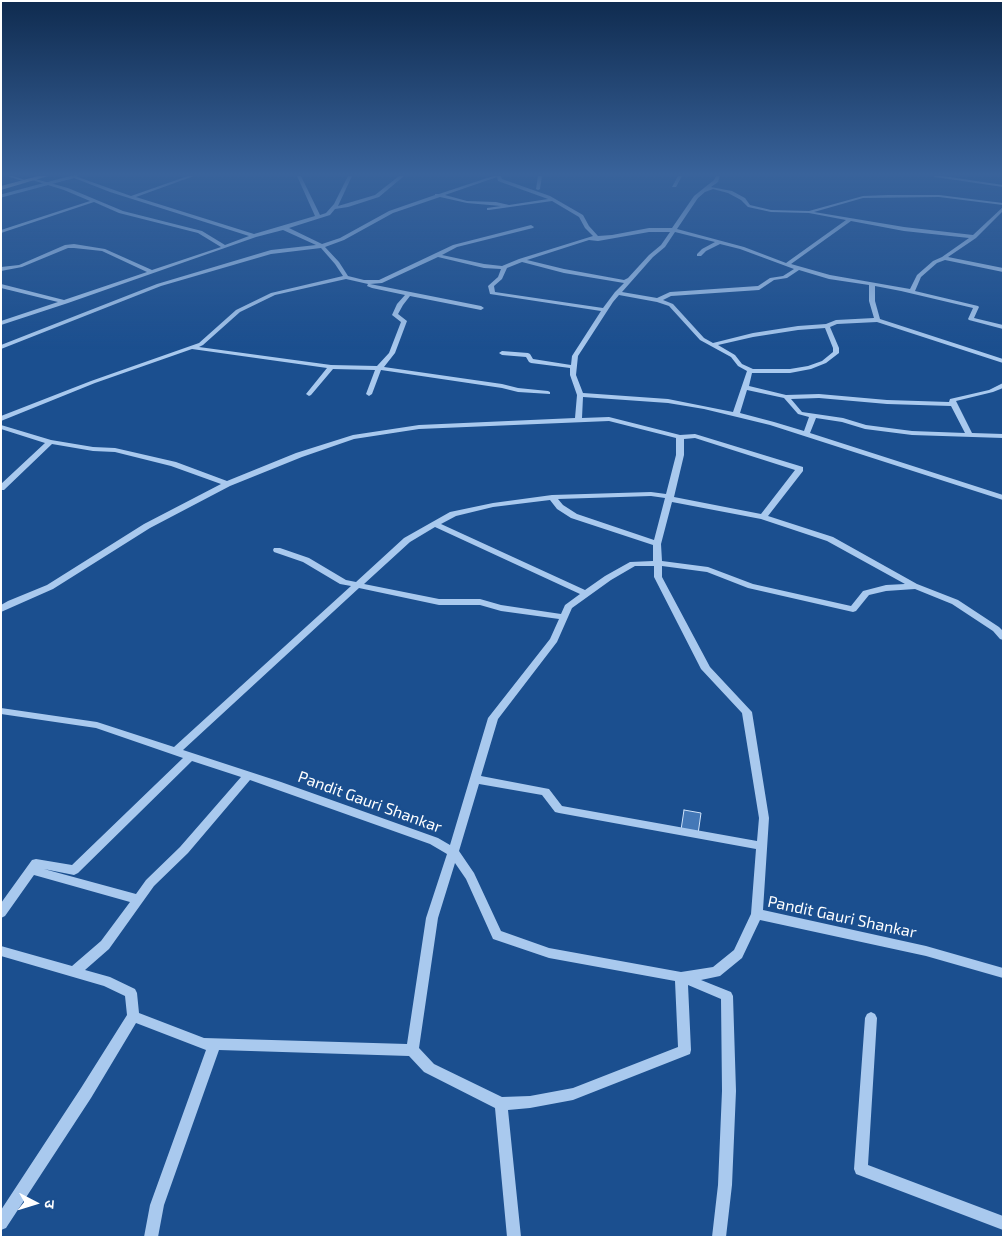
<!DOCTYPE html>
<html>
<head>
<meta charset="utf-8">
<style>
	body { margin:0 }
	#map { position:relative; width:1004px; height:1238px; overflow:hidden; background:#1b4f8f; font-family:"Exo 2","Noto Sans Devanagari",sans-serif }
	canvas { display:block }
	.frame { position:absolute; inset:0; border:2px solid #fff; pointer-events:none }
	.north { position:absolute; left:10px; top:1178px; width:50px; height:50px; -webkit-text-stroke:4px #1b4f8f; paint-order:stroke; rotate:95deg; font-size:14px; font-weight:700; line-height:20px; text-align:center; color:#fff }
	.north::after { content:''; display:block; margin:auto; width:18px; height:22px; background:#fff; clip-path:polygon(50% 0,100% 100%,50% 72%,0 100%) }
</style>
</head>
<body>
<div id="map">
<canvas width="1004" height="1238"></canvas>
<div class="frame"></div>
<div class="north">उ</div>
</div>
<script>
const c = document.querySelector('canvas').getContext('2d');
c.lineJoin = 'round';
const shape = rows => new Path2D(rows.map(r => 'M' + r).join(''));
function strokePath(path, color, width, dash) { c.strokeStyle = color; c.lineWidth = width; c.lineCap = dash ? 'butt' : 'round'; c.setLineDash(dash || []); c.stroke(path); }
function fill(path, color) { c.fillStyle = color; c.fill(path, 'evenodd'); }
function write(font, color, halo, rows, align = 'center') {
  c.font = font + ' "Exo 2",sans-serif'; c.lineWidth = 4.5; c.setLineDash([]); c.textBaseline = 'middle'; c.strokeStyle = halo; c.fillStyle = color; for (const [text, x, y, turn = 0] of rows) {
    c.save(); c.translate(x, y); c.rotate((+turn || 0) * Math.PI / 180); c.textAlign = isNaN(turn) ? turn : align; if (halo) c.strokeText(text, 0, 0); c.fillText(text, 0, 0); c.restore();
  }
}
const stream = shape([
	[1,196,76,176]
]);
const building = shape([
	[684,810,701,813,698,834,681,830,684,810]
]);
const minor = shape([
	[7,176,13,176,28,181,26,182,7,176],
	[69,176,75,176,131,196,188,176,194,176,136,197,254,234,315,216,297,176,301,176,320,215,326,213,334,204,348,176,352,176,338,206,375,195,399,176,404,176,379,197,348,207,335,209,330,215,289,228,322,244,340,238,389,211,435,195,435,194,439,194,493,176,501,176,502,179,550,196,583,215,589,226,598,236,612,235,649,228,672,228,694,196,714,180,716,176,720,176,718,182,711,187,732,191,745,198,750,205,771,210,809,211,863,196,888,195,939,195,1003,203,1003,205,939,197,863,198,814,212,904,227,973,235,1003,207,1003,211,976,238,948,257,1003,268,1003,272,945,260,937,263,921,277,915,291,978,306,979,307,974,318,1003,325,1003,329,969,320,968,319,973,308,901,291,875,286,875,301,880,319,1003,359,1003,363,877,322,837,324,830,327,839,348,839,353,826,363,811,369,790,373,752,373,749,386,786,395,819,394,887,400,949,402,950,399,989,390,1003,383,1003,388,993,392,956,401,972,433,1003,434,1003,438,912,435,865,429,842,422,816,418,810,433,1003,495,1003,500,770,425,704,409,668,403,583,397,582,418,609,417,680,435,695,434,803,467,803,471,768,516,833,537,917,584,958,600,999,627,1003,631,1003,640,1000,639,993,631,952,604,915,589,886,591,869,595,856,611,853,612,748,588,707,572,662,566,662,577,710,667,752,712,769,818,763,910,926,946,1003,968,1003,978,926,956,760,920,742,958,720,976,701,980,731,992,733,996,736,1091,732,1185,726,1237,712,1237,718,1185,722,1091,721,999,688,985,691,1050,690,1054,573,1100,530,1108,508,1110,521,1237,507,1237,495,1108,424,1072,409,1056,219,1050,164,1205,158,1237,144,1237,150,1205,206,1050,136,1023,91,1098,6,1228,1,1230,1,1210,81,1088,127,1015,125,996,104,986,1,956,1,946,72,966,101,941,130,902,34,875,5,916,1,918,1,903,32,860,36,859,72,865,183,758,96,728,1,714,1,708,97,722,174,747,351,586,340,584,303,562,274,552,273,550,274,548,280,548,309,558,346,580,356,582,404,538,450,512,493,503,552,495,651,492,666,494,676,455,676,438,609,421,419,429,354,439,302,457,230,486,150,528,53,589,1,612,1,605,8,601,47,585,144,524,221,484,171,466,115,452,93,451,52,444,4,490,1,490,1,484,45,443,1,429,1,425,51,440,93,447,115,448,176,462,227,481,296,453,353,435,419,425,575,418,577,395,570,375,570,368,531,363,529,362,526,357,502,355,499,353,502,351,528,353,530,354,533,359,571,365,572,356,601,311,490,294,488,286,498,277,501,269,484,268,438,257,382,283,370,284,481,306,484,308,481,310,410,296,403,305,398,314,407,321,395,353,384,367,502,384,518,388,548,391,550,392,550,394,518,392,502,388,381,370,372,394,369,396,366,394,375,370,333,369,311,395,309,396,306,394,327,368,192,349,95,383,1,421,1,416,91,381,199,343,236,310,271,293,343,276,335,264,321,248,271,254,161,286,1,349,1,345,157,284,271,250,316,245,283,230,256,237,68,303,1,325,1,321,58,302,1,288,1,284,64,300,147,272,102,251,74,248,68,248,22,267,1,271,1,267,19,265,65,245,74,244,105,249,152,270,221,247,198,233,119,213,94,202,1,233,1,230,90,201,64,190,32,180,32,178,68,188,123,211,202,231,225,245,249,236,110,192,69,176],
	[497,177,498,181,548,199,509,205,496,202,467,201,445,195,497,177],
	[713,189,728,193,741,200,748,207,771,212,809,213,846,220,786,263,744,247,677,229,698,198,705,192,713,189],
	[440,197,467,203,501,206,487,208,487,210,489,210,552,201,579,217,585,228,593,236,519,259,502,266,484,264,442,255,457,247,533,228,534,227,531,225,453,245,379,280,364,280,348,276,339,262,325,247,344,240,393,213,440,197],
	[851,221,904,231,969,238,942,257,933,261,917,275,910,289,830,275,791,264,851,221],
	[649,232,670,232,661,245,649,255,628,278,624,280,564,269,527,260,589,240,598,241,649,232],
	[675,232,715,242,702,249,697,254,697,256,701,256,706,251,720,244,740,249,794,269,783,276,770,278,758,286,670,292,657,298,622,292,653,257,665,247,675,232],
	[522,262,564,273,624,283,615,292,603,308,495,292,494,286,502,279,507,268,522,262],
	[799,270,829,279,869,285,869,301,874,318,836,320,826,324,798,326,753,333,713,343,704,338,673,304,663,300,671,296,759,290,774,280,787,278,799,270],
	[346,279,368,284,367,286,372,288,405,295,397,304,392,315,401,322,389,353,377,366,331,365,199,347,203,345,240,312,275,295,346,279],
	[619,295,657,302,669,306,700,340,731,357,738,366,747,371,733,412,668,399,583,393,576,375,578,356,613,302,619,295],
	[825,328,833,348,833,352,822,361,808,366,790,369,753,369,742,364,735,355,718,345,753,337,798,330,825,328],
	[747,390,784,398,798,414,809,417,804,431,774,422,740,413,747,390],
	[819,398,887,404,951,406,965,433,912,431,866,425,843,418,802,412,791,399,819,398],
	[695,438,795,470,761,514,674,497,684,455,684,439,695,438],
	[651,496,665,498,654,540,577,514,563,505,558,499,651,496],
	[550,500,557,509,571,518,653,545,653,561,630,562,605,576,585,590,441,524,456,516,493,507,550,500],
	[672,502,761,519,827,541,905,584,886,585,863,591,851,606,753,584,708,567,662,561,661,544,672,502],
	[435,527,580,594,565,605,561,614,501,605,480,599,439,599,364,584,410,542,435,527],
	[635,566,654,566,654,577,701,669,742,713,759,818,757,841,562,806,549,789,481,776,498,719,557,642,572,608,611,580,635,566],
	[359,588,439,605,480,605,501,611,559,619,550,639,488,718,450,845,438,838,281,782,183,750,359,588],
	[192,761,241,777,180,847,146,880,136,894,44,869,74,875,78,873,192,761],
	[250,780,430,844,447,854,426,918,407,1044,204,1038,139,1013,137,993,135,989,110,977,85,970,109,949,154,886,188,853,250,780],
	[479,784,542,795,555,812,559,813,756,849,751,914,734,950,713,967,681,972,549,948,501,931,474,873,459,851,479,784],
	[455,863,466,879,493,939,549,958,675,981,678,1047,573,1088,530,1096,502,1097,434,1064,419,1048,438,918,455,863],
	[538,176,542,176,540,189,538,190,536,189,538,176],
	[678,176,682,176,676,187,672,187,678,176],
	[933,176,943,176,1003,185,1003,187,935,177,933,176],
	[871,1012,875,1014,877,1018,868,1165,1003,1216,1003,1230,856,1174,854,1169,865,1018,867,1014,871,1012]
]);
const major = shape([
	[38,176,48,176,1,190,1,186,38,176]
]);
const nearStreetnames = [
	["Pandit Gauri Shankar",370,802,20],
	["Pandit Gauri Shankar",842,917,12]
];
strokePath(stream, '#9cc4f0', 3);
fill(building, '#4478b7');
strokePath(building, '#cfe3fa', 1);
fill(minor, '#a9c9ee');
fill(major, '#f0f6ff');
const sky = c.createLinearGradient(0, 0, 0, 349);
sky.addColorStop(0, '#0f2b4f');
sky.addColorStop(0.5, '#39639b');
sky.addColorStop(1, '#39639b00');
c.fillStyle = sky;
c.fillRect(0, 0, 1004, 349);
write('16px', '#fff', '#1b4f8f', nearStreetnames);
</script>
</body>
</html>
